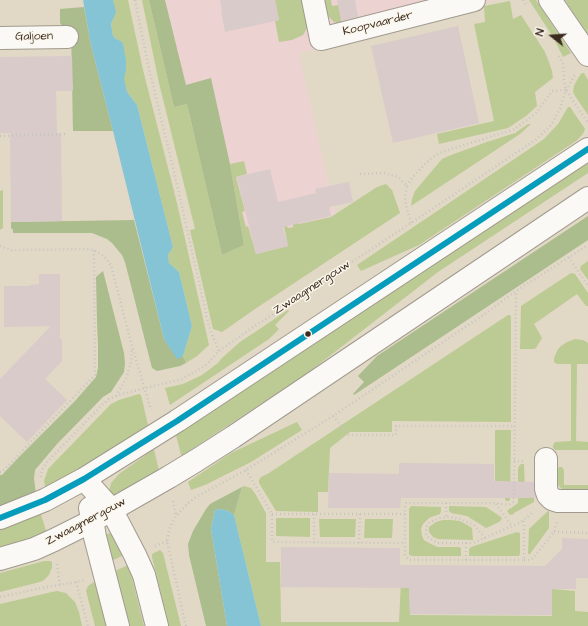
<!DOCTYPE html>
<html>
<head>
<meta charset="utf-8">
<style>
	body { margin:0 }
	#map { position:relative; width:588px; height:626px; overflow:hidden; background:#e1d8c6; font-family:"Architects Daughter",sans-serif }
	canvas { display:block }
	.north { position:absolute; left:532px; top:16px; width:40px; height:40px; -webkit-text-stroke:3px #fbf7ec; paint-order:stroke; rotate:287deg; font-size:11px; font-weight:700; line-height:16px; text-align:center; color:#3b2a1e }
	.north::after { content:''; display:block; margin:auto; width:14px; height:18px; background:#3b2a1e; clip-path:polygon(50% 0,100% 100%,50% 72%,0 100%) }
</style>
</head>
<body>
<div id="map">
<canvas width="588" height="626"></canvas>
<div class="north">N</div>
</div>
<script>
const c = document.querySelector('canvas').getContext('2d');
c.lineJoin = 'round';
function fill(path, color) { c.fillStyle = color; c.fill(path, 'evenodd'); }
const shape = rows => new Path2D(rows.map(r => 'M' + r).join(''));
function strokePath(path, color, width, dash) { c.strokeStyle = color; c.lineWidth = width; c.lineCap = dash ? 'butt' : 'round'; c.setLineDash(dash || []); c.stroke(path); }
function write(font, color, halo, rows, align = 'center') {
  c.font = font + ' "Architects Daughter",sans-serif'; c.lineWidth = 3; c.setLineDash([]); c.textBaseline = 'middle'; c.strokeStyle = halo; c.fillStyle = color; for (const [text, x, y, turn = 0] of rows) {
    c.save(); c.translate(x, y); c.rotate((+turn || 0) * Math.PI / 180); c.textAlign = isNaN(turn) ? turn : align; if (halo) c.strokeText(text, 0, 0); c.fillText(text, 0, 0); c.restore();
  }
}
const built = shape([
	[165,0,495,0,331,46,299,53,336,217,253,275,211,78,186,85]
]);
const green = shape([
	[113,0,128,0,143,70,176,199,209,345,197,356,186,363,183,356,192,326,179,272,169,263,168,255,173,247,137,105,127,92,123,79,126,70,121,41,116,39,113,36,111,24,115,12],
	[142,0,149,0,174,107,187,104,222,255,244,245,230,164,244,161,247,174,236,177,245,211,242,212,246,227,248,226,256,254,288,246,284,226,287,226,287,227,289,228,293,227,293,224,298,223,299,224,331,217,377,187,386,184,392,190,400,213,255,309,222,332,213,329,190,230,195,229,159,83],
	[275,0,305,0,309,25,303,35,292,40,279,42,275,21,279,20],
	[322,0,331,0,332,6,338,5,343,26,334,22,329,17,324,7],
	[529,0,536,0,571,53,563,57,553,37],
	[565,0,588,0,588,34,570,8],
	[510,1,513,19,521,15,545,52,549,62,552,71,553,78,535,92,537,106,526,116,508,128,439,144,437,134,494,121,474,24,485,22,484,6],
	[582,73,584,73,588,80,588,115,575,96,573,92,574,86,578,78],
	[568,107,570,107,585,129,584,132,581,136,576,141,419,245,361,271,357,265,544,139,558,124],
	[528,124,531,124,520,134,411,206,412,199,415,191,442,159,451,155,487,142,515,133],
	[588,163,588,173,438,272,309,372,183,455,181,455,176,435],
	[3,190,3,228,0,230,0,191],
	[588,261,588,280,580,269,581,266],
	[571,273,575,274,588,293,588,306,586,306,577,294,534,324,542,338,536,348,534,349,520,349,521,306],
	[288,310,289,311,275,325,279,329,269,339,170,405,165,388,183,384,202,375,218,363,222,358,240,342],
	[508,315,510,315,511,317,511,422,392,421,392,432,350,432,330,448,328,492,318,492,318,512,276,511,259,483,259,480,261,477,269,473],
	[575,339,583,340,588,343,588,364,577,364,576,441,588,442,588,450,555,450,553,448,553,445,555,442,571,441,571,364,557,364,554,362,554,358,558,349,561,346,567,342],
	[139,394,141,395,148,425,72,475,47,489,45,486,44,481,48,469,111,404,119,400],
	[297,422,302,430,251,462,205,485,191,490,188,482,231,453],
	[495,430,511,430,510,499,509,501,506,501,505,499,505,481,495,481],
	[154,449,159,471,117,499,109,492,111,483,119,474],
	[521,464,524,464,525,493,534,494,534,502,514,513,514,514,510,515,507,511,508,510,517,504,518,502,518,469,519,466],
	[559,467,562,467,564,470,564,485,588,485,588,491,565,491,562,489,556,483,556,471,558,469],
	[244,486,251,488,256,495,266,513,266,562,280,562,281,622,399,622,401,582,409,582,410,615,552,616,552,589,575,591,575,611,588,612,588,626,261,626,234,515,242,487],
	[411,506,441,507,441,511,440,514,429,518,423,524,421,529,422,536,424,540,427,542,435,546,438,547,459,547,461,548,461,556,413,556,409,555,409,509],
	[449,506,486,507,501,517,502,519,499,522,486,528,467,516,451,513,449,511],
	[549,510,549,528,530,554,528,554,529,529],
	[40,511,47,534,0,548,0,528],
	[276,518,310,518,310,537,276,536],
	[319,519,356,519,355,537,320,537],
	[365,519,393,519,392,538,364,538],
	[443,520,450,520,460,521,469,526,472,528,473,540,438,539,433,537,429,532,429,527,436,522],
	[517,532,520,533,520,554,519,556,469,556,469,549,471,547],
	[111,533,115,535,126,554,109,562,104,537,107,534],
	[160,550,163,553,181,626,169,626,152,557,152,554],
	[44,561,50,561,52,562,52,567,49,575,44,580,40,582,0,592,0,573],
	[126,566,129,566,144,626,126,626,113,572],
	[94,582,99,590,110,626,95,626,86,591,88,586],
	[57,591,66,593,75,602,79,612,82,626,0,626,0,604,52,592]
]);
const forest = shape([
	[149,0,165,0,186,85,211,78,230,164,244,245,222,255,187,104,174,107],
	[84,7,91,45,113,131,73,131,71,28,63,27,60,23,60,9],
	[588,216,588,240,354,395,353,394,364,382,358,376,377,356],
	[134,220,164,339,177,358,183,356,186,363,180,366,157,371,152,368,125,262,122,255,112,243,107,239,92,233,13,233,13,230,11,228,11,222],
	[103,271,124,353,125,363,124,372,111,392,103,397,57,444,35,470,34,478,36,495,0,511,0,475,2,475,19,457,75,401,96,377,98,368,98,346,97,321,96,277],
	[242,487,234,515,228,511,221,509,215,510,211,529,227,626,206,626,189,555,188,544,193,531,206,509,210,504]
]);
const water = shape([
	[83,0,113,0,116,12,111,24,113,36,116,39,121,41,123,44,126,60,126,70,124,79,127,92,137,105,173,247,168,255,169,263,179,272,192,326,183,356,180,358,177,359,164,339,113,131,91,45],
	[221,509,228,511,234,515,261,626,227,626,211,529,215,510]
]);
const building = shape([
	[220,0,275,0,279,20,225,32,221,11,222,11],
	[337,0,355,0,358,17,341,21],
	[458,26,479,123,393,143,371,46],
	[72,56,73,91,56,91,57,133,61,133,62,221,11,222,10,133,0,133,0,57],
	[270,169,278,202,316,193,315,189,349,182,353,202,329,207,331,216,283,227,288,246,256,254,237,177],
	[39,274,60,274,60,339,62,339,62,361,45,379,67,400,27,442,0,416,0,379,51,326,4,327,4,286,30,286,30,285,39,284],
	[399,463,494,464,494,481,534,482,534,489,536,498,401,498,400,508,328,508,329,473,399,474],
	[562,538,588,539,588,578,576,578,576,589,552,589,552,615,410,614,409,588,281,587,281,547,400,548,400,565,545,566,562,549]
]);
const path = shape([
	[135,0,148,65,171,159,210,330,219,351],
	[523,0,527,6],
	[559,56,563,64,564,79,566,90,588,123],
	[0,136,68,134],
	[360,174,384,173,398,177,407,186,405,198,406,205,411,223],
	[407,186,412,178,429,160,439,153,515,129,536,113,552,91,566,90],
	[0,246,12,250,84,249,94,250,104,256,111,265,132,346,151,410],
	[569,257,588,286],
	[116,396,126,379,131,362,132,348],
	[333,416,349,435,396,435,396,426,515,426],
	[514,461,524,461],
	[246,470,272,514,272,540,273,542,405,543],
	[0,472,2,472,95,375,94,250],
	[41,477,42,470,48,461,102,405,109,399,116,396,145,388,182,379,205,366,219,351,252,328,411,223,537,139,552,124,560,108,566,90,576,73],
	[173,501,176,516],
	[446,503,446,517],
	[496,504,512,526],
	[272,514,405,514],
	[314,514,314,543],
	[554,532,588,533],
	[485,538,474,525,460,519,449,517,439,518,430,522,427,526,426,531,426,535,429,538,438,543,473,543,521,522,533,512],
	[359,543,360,514],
	[466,543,466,560,410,560,408,559,405,555,405,505,406,503,496,503,509,505,513,502,514,496,516,292],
	[155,546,167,541],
	[466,560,524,560,524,520],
	[524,560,530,560,533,558,554,532,557,522],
	[57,564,60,585],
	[76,582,88,626],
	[0,597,41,588,76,582,84,580],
	[186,626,167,541,170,527,176,516,187,504,196,497,246,470,333,416,486,313,516,291,588,245]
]);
const minor = shape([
	[313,0,321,39,474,0],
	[550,0,588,55],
	[0,38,67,37],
	[546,459,546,489,548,495,552,499,558,501,588,501],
	[84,479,111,509,135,555,144,575,157,626],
	[90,508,95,537,118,626],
	[0,518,45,500,84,479,177,421,588,149],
	[0,559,34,549,54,540,92,521,169,477,197,460,233,437,588,198]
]);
const bus1 = shape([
	[0,518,45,500,84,479,177,421,588,149]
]);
const markers = [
	[308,334,3.5,"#3b2a1e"]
];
const streetNames = [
	["Koopvaarder",378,24,-14],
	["Galjoen",34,37,-1],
	["Zwaagmergouw",312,288,-33],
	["Zwaagmergouw",86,522,-28]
];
fill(built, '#ecd3d2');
fill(green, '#bccb93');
fill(forest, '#abbc8d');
fill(water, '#85c4d5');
fill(building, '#d8cbc9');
strokePath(minor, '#a19a8e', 24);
strokePath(path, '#c8c5c1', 2.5, [1, 3]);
strokePath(minor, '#faf9f6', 22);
strokePath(bus1, '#069cbc', 6);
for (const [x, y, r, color] of markers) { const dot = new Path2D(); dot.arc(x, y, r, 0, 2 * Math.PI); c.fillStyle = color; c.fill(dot); strokePath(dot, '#fbf7ec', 1.5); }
write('12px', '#3b2a1e', '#fbf7ec', streetNames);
</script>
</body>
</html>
